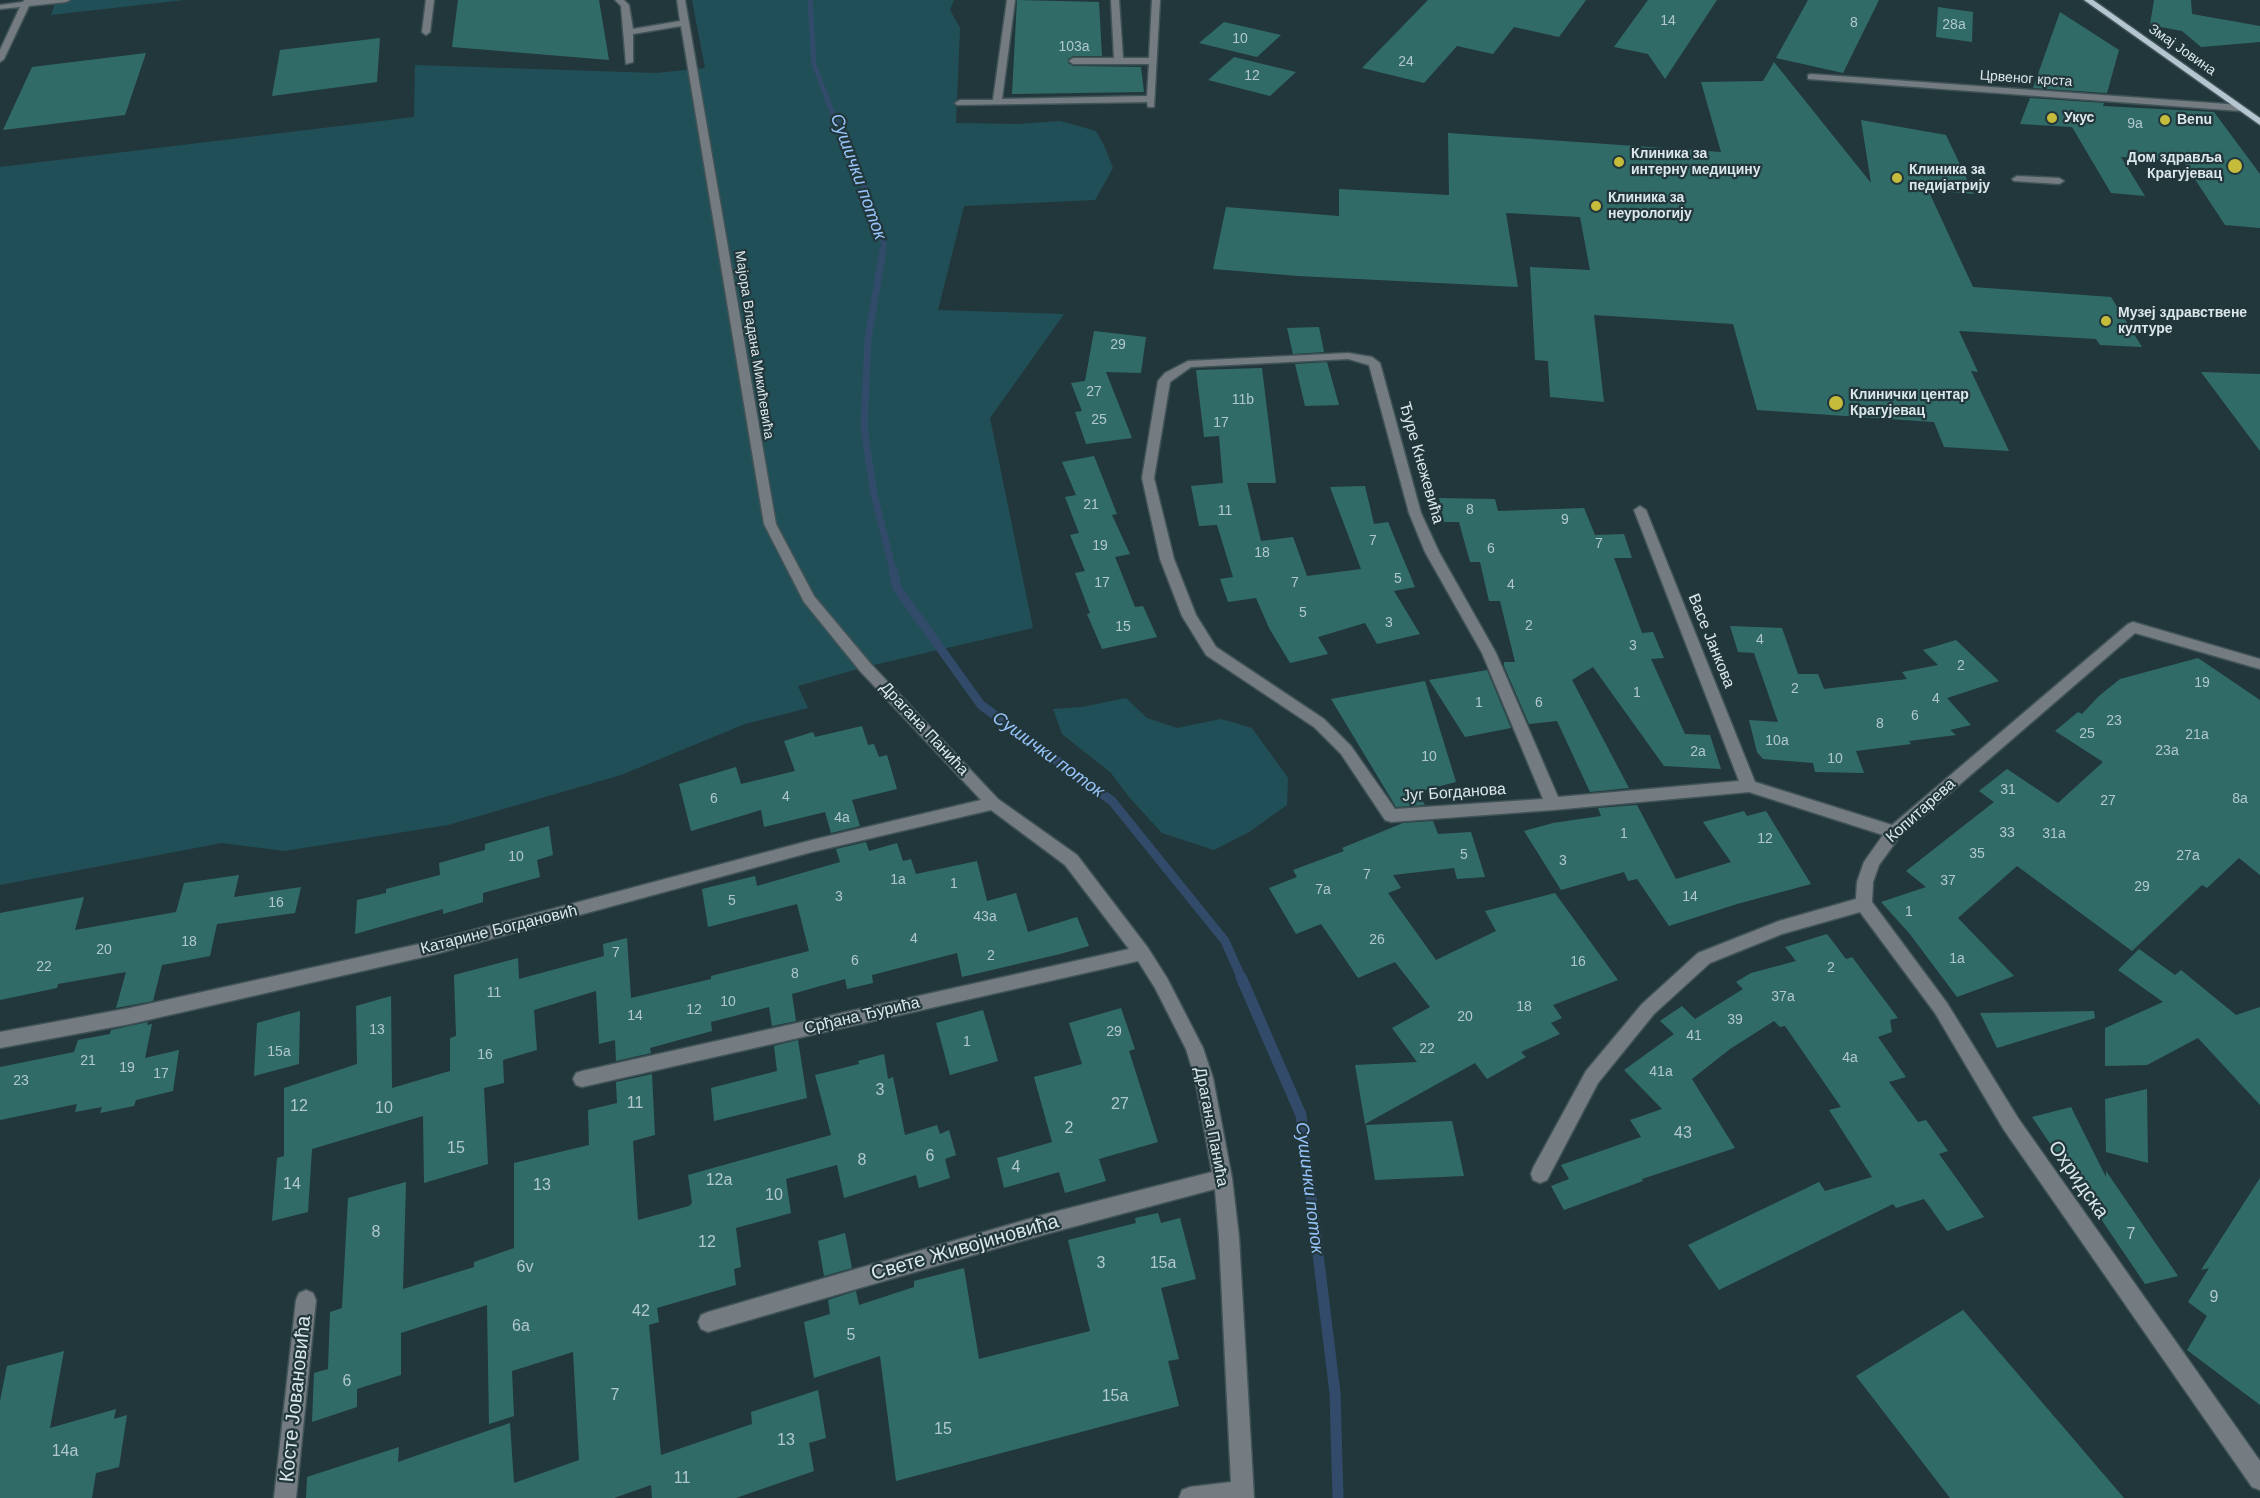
<!DOCTYPE html>
<html>
<head>
<meta charset="utf-8">
<style>
	body { margin:0 }
	canvas { display:block; background:#22373b }
</style>
</head>
<body>
<canvas width="2260" height="1498"></canvas>
<script>
const c = document.querySelector('canvas').getContext('2d');
c.lineJoin = 'round';
function fill(path, color) { c.fillStyle = color; c.fill(path, 'evenodd'); }
const shape = rows => new Path2D(rows.map(r => 'M' + r).join(''));
function strokePath(path, color, width, dash) { c.strokeStyle = color; c.lineWidth = width; c.lineCap = dash ? 'butt' : 'round'; c.setLineDash(dash || []); c.stroke(path); }
function write(font, color, halo, rows, align = 'center') {
  c.font = font + ' Helvetica,sans-serif'; c.lineWidth = 4.5; c.setLineDash([]); c.textBaseline = 'middle'; c.strokeStyle = halo; c.fillStyle = color; for (const [text, x, y, turn = 0] of rows) {
    c.save(); c.translate(x, y); c.rotate((+turn || 0) * Math.PI / 180); c.textAlign = isNaN(turn) ? turn : align; if (halo) c.strokeText(text, 0, 0); c.fillText(text, 0, 0); c.restore();
  }
}
const green = shape([
	[65,0,184,0,51,15,56,1],
	[692,0,954,0,950,10,960,28,956,123,1018,124,1060,121,1096,131,1104,145,1113,168,1095,200,964,206,938,310,1064,314,990,418,1033,628,865,667,798,686,808,708,745,724,621,775,448,825,284,851,222,843,0,885,0,167,414,117,415,65,656,73,705,68],
	[1126,698,1147,718,1177,728,1221,719,1252,728,1288,778,1287,805,1249,832,1214,850,1162,833,1129,797,1111,773,1062,734,1053,709,1082,707]
]);
const streamFar3 = shape([
	[810,0,814,64,832,112,855,159,884,244,883,252]
]);
const streamFar2 = shape([
	[883,250,868,339,864,428,874,495,893,571]
]);
const streamFar1 = shape([
	[893,570,897,588,981,705,1112,801,1225,941,1242,979]
]);
const stream = shape([
	[1241,977,1301,1115,1335,1393,1338,1498]
]);
const building = shape([
	[458,0,599,0,609,60,452,47],
	[1017,0,1099,2,1102,56,1073,56,1068,59,1068,63,1073,66,1141,67,1144,92,1012,94],
	[1428,0,1586,0,1559,37,1514,27,1493,54,1457,46,1424,83,1362,68],
	[1648,0,1717,0,1665,79,1648,54,1614,47],
	[1808,0,1879,0,1843,73,1776,58],
	[2154,0,2191,0,2192,14,2260,26,2260,42,2201,47,2182,31,2150,25],
	[1938,7,1973,12,1972,42,1936,37],
	[2060,12,2119,50,2107,93,2033,88],
	[1224,22,1281,35,1257,57,1199,43],
	[380,38,377,82,272,96,280,50],
	[146,53,125,115,3,130,32,67],
	[1234,57,1296,72,1270,96,1208,80],
	[1774,62,1871,183,1861,120,1946,135,1974,194,1928,190,1973,287,2111,297,2142,347,2100,345,2096,339,1959,331,1978,372,1971,371,2009,451,1944,447,1934,422,1757,410,1733,324,1594,315,1604,402,1550,397,1548,361,1535,360,1530,267,1590,270,1580,217,1506,213,1518,287,1298,276,1213,269,1226,207,1339,216,1339,189,1449,195,1448,133,1721,152,1701,82,1763,81],
	[2030,98,2104,103,2103,106,2214,112,2260,174,2260,228,2225,225,2183,161,2121,157,2145,196,2111,193,2072,127,2020,124],
	[1319,327,1324,352,1293,354,1287,328],
	[1094,331,1146,337,1141,373,1106,372,1132,438,1086,444,1075,412,1082,411,1071,383,1085,381],
	[1327,362,1339,405,1305,406,1295,364],
	[1262,368,1276,483,1247,483,1261,541,1293,537,1307,576,1361,569,1330,487,1365,486,1374,524,1388,522,1415,587,1394,591,1420,634,1377,644,1365,623,1318,637,1328,654,1290,663,1269,628,1256,598,1228,602,1220,579,1233,577,1217,525,1199,526,1191,486,1223,483,1219,436,1204,437,1196,370],
	[2201,372,2260,374,2260,451],
	[1094,456,1117,514,1112,515,1130,554,1115,557,1135,607,1143,606,1157,637,1102,649,1087,614,1090,613,1075,573,1085,571,1070,535,1079,533,1065,497,1076,495,1062,462],
	[1439,498,1495,499,1498,511,1584,508,1595,535,1624,534,1632,558,1614,558,1642,633,1653,632,1664,658,1651,659,1685,734,1710,735,1721,769,1664,766,1593,667,1572,680,1629,788,1590,792,1557,721,1529,724,1504,666,1504,662,1515,662,1500,601,1489,601,1480,562,1470,562,1459,522,1444,522],
	[1730,626,1782,628,1798,674,1818,674,1824,689,1907,679,1902,672,1938,665,1923,650,1956,640,1999,681,1947,698,1971,725,1950,730,1956,735,1909,741,1911,744,1856,751,1864,773,1815,772,1813,763,1763,759,1757,752,1749,720,1778,722,1754,653,1738,652],
	[2198,658,2260,700,2260,875,2239,858,2207,888,2202,885,2132,951,2017,866,1958,918,2014,976,1957,997,1909,933,1881,902,1926,887,1906,871,1994,802,1979,791,2007,769,2058,803,2103,762,2055,731,2078,712,2082,714,2099,696,2120,679],
	[1487,670,1511,728,1465,737,1429,680],
	[1425,681,1456,782,1417,792,1425,805,1396,807,1331,699],
	[862,726,868,745,874,744,879,757,887,755,897,789,852,800,860,826,831,833,825,812,764,827,761,810,691,831,679,784,736,767,741,784,795,771,784,741,813,732,815,737],
	[1637,805,1676,879,1731,862,1703,822,1744,811,1747,816,1766,811,1811,884,1737,904,1669,926,1637,879,1628,881,1624,872,1561,890,1524,831,1553,823,1601,816,1598,808],
	[1433,821,1438,834,1471,832,1485,877,1457,879,1454,868,1393,875,1401,888,1388,893,1436,960,1496,931,1485,911,1555,893,1618,980,1553,1005,1562,1018,1551,1023,1560,1034,1521,1052,1526,1057,1487,1079,1475,1063,1365,1124,1355,1065,1417,1062,1392,1028,1430,1007,1395,962,1358,978,1321,924,1296,934,1269,888,1297,877,1293,870,1344,851,1342,848,1403,823],
	[549,826,553,855,537,860,540,877,483,893,483,902,443,914,443,909,355,934,357,900,386,893,386,889,440,875,439,863,485,850,485,844],
	[866,842,869,851,897,843,903,861,911,859,916,874,977,861,987,901,1016,893,1028,932,1077,917,1089,946,1060,954,962,977,957,953,872,975,873,983,847,989,845,979,792,994,796,1021,772,1026,769,1007,711,1022,712,1031,650,1048,651,1053,616,1061,615,1040,599,1044,596,991,534,1010,537,1050,503,1060,504,1083,484,1088,488,1164,424,1183,423,1116,312,1149,308,1212,272,1221,277,1158,284,1156,284,1088,357,1064,356,1006,391,996,392,1088,450,1071,450,1038,456,1036,454,975,518,958,519,979,604,956,603,944,627,938,631,998,711,979,711,976,809,951,797,904,708,927,702,889,755,876,757,886,840,862,836,849],
	[239,875,234,897,301,887,295,913,217,924,210,956,162,965,153,1001,116,1008,126,972,58,984,57,988,0,1000,0,913,84,897,75,930,176,912,184,883],
	[1827,934,1846,959,1852,957,1898,1018,1890,1020,1892,1032,1878,1037,1906,1077,1889,1082,1918,1122,1926,1120,1948,1151,1939,1154,1984,1217,1947,1231,1924,1199,1896,1208,1893,1204,1719,1290,1688,1245,1819,1182,1825,1191,1872,1177,1829,1110,1841,1107,1785,1026,1780,1027,1774,1021,1730,1049,1692,1079,1735,1148,1642,1179,1643,1181,1564,1210,1551,1186,1569,1179,1561,1165,1641,1137,1630,1120,1662,1109,1624,1070,1674,1034,1660,1021,1682,1006,1695,1019,1743,989,1736,982,1751,973,1796,961,1785,947],
	[2139,949,2175,975,2181,970,2236,1015,2260,1007,2260,1105,2198,1038,2147,1065,2105,1066,2105,1028,2163,1002,2118,970],
	[1121,1008,1135,1049,1129,1051,1158,1142,1099,1159,1106,1181,1065,1193,1059,1172,1004,1188,997,1158,1052,1142,1034,1077,1082,1064,1069,1023],
	[983,1010,998,1061,950,1075,936,1023],
	[300,1011,299,1064,254,1076,257,1023],
	[2094,1011,2095,1018,1997,1048,1980,1013],
	[148,1022,147,1025,152,1024,145,1058,179,1050,173,1091,136,1100,134,1106,100,1113,102,1107,75,1112,77,1104,0,1120,0,1067,74,1052,78,1040,110,1034,111,1030],
	[798,1040,807,1098,714,1121,711,1088,777,1071,774,1046],
	[884,1054,888,1079,893,1077,905,1135,937,1125,940,1134,949,1130,956,1155,945,1159,950,1178,919,1188,916,1175,844,1198,837,1165,786,1179,791,1213,736,1228,741,1267,734,1269,736,1285,657,1308,659,1322,649,1325,661,1455,752,1424,751,1412,818,1390,826,1438,809,1443,814,1471,736,1498,652,1498,651,1485,614,1498,306,1498,307,1477,399,1447,398,1462,510,1423,514,1483,579,1460,573,1352,512,1371,514,1416,489,1424,487,1305,401,1333,401,1375,357,1389,357,1407,312,1422,314,1373,328,1369,330,1312,342,1308,348,1198,406,1182,403,1289,474,1267,474,1262,514,1248,514,1163,589,1145,588,1110,617,1103,616,1082,652,1074,655,1135,633,1141,638,1220,689,1206,692,1203,688,1175,831,1135,815,1075,859,1064,858,1061],
	[2147,1089,2148,1163,2106,1152,2105,1099],
	[2071,1107,2106,1177,2106,1171,2178,1276,2145,1284,2032,1117],
	[1452,1121,1464,1176,1375,1180,1366,1125],
	[2260,1178,2260,1405,2187,1350,2207,1316,2188,1302,2209,1268,2201,1270],
	[1158,1213,1161,1223,1180,1218,1196,1279,1161,1288,1179,1359,1168,1361,1179,1406,896,1481,880,1356,814,1378,804,1322,830,1314,828,1300,856,1291,859,1305,914,1287,914,1281,964,1268,979,1359,1090,1331,1068,1240,1136,1223,1135,1218],
	[845,1233,852,1268,824,1276,818,1241],
	[1963,1310,2124,1498,1950,1498,1856,1376],
	[64,1351,50,1428,116,1409,114,1419,127,1415,119,1467,96,1473,92,1498,0,1498,0,1401,7,1366]
]);
const minor = shape([
	[24,0,70,0,66,2,29,6,4,59,0,62,0,50,20,7,0,9,0,5,23,2,24,0],
	[426,0,434,0,430,32,426,35,422,32,426,0],
	[615,0,624,0,629,5,633,29,680,21,677,0,685,0,776,524,814,596,870,663,998,799,1077,855,1148,948,1167,978,1203,1048,1213,1078,1232,1178,1239,1237,1254,1498,1179,1498,1182,1490,1190,1487,1231,1482,1219,1237,1215,1189,1046,1234,708,1332,701,1329,698,1322,701,1315,708,1312,1046,1214,1212,1172,1195,1078,1186,1049,1155,988,1138,961,582,1087,576,1085,573,1079,576,1073,582,1071,1129,949,1065,865,991,810,812,852,428,956,130,1024,0,1048,0,1032,130,1008,428,942,812,840,981,800,860,671,804,602,764,524,681,26,633,34,633,62,626,64,621,6,615,0],
	[1007,0,1015,0,1002,99,1147,96,1149,64,1073,64,1069,61,1073,58,1114,58,1111,0,1119,0,1123,58,1149,58,1152,0,1160,0,1154,107,1148,107,1147,102,957,105,955,103,960,100,993,100,1007,0],
	[1811,74,2240,105,2245,108,2240,111,1808,79,1808,75,1811,74],
	[2017,176,2059,178,2064,181,2059,184,2014,181,2012,179,2017,176],
	[1348,353,1372,357,1380,363,1421,513,1439,552,1496,653,1558,797,1739,781,1634,510,1640,506,1646,510,1755,782,1892,825,2128,624,2133,622,2260,659,2260,669,2135,633,1900,836,1879,865,1873,882,1872,902,1947,1003,2018,1118,2260,1461,2260,1490,2252,1487,2004,1130,1935,1013,1860,912,1782,934,1710,963,1654,1014,1598,1083,1547,1180,1540,1183,1533,1180,1531,1174,1533,1168,1586,1071,1642,1004,1698,953,1779,921,1856,899,1857,882,1864,862,1883,835,1749,792,1553,810,1391,822,1385,820,1341,754,1314,727,1206,655,1182,616,1160,559,1142,478,1158,381,1165,373,1188,361,1348,353],
	[1348,359,1369,365,1409,513,1425,552,1482,653,1543,799,1395,809,1351,746,1324,719,1216,647,1196,615,1174,559,1154,478,1170,382,1191,367,1348,359],
	[306,1290,313,1293,316,1300,296,1498,274,1498,296,1300,299,1293,306,1290]
]);
const major = shape([
	[2084,0,2093,0,2260,118,2260,125,2084,0]
]);
const markers = [
	[2052,118,6,"#c6bc3c"],
	[2165,120,6,"#c6bc3c"],
	[1619,162,6,"#c6bc3c"],
	[2235,166,8,"#c6bc3c"],
	[1897,178,6,"#c6bc3c"],
	[1596,206,6,"#c6bc3c"],
	[2106,321,6,"#c6bc3c"],
	[1836,403,8,"#c6bc3c"]
];
const numberNames = [
	["14",1668,21],
	["8",1854,23],
	["28a",1954,25],
	["10",1240,39],
	["103a",1074,47],
	["24",1406,62],
	["12",1252,76],
	["9a",2135,124],
	["29",1118,345],
	["27",1094,392],
	["11b",1243,400],
	["25",1099,420],
	["17",1221,423],
	["21",1091,505],
	["8",1470,510],
	["11",1225,511],
	["9",1565,520],
	["7",1373,541],
	["7",1599,544],
	["19",1100,546],
	["6",1491,549],
	["18",1262,553],
	["5",1398,579],
	["17",1102,583],
	["7",1295,583],
	["4",1511,585],
	["5",1303,613],
	["3",1389,623],
	["2",1529,626],
	["15",1123,627],
	["4",1760,640],
	["3",1633,646],
	["2",1961,666],
	["19",2202,683],
	["2",1795,689],
	["1",1637,693],
	["4",1936,699],
	["1",1479,703],
	["6",1539,703],
	["6",1915,716],
	["23",2114,721],
	["8",1880,724],
	["25",2087,734],
	["21a",2197,735],
	["10a",1777,741],
	["23a",2167,751],
	["2a",1698,752],
	["10",1429,757],
	["10",1835,759],
	["31",2008,790],
	["4",786,797],
	["6",714,799],
	["8a",2240,799],
	["27",2108,801],
	["4a",842,818],
	["33",2007,833],
	["1",1624,834],
	["31a",2054,834],
	["12",1765,839],
	["35",1977,854],
	["5",1464,855],
	["27a",2188,856],
	["10",516,857],
	["3",1563,861],
	["7",1367,875],
	["1a",898,880],
	["37",1948,881],
	["1",954,884],
	["29",2142,887],
	["7a",1323,890],
	["3",839,897],
	["14",1690,897],
	["5",732,901],
	["16",276,903],
	["1",1909,912],
	["43a",985,917],
	["4",914,939],
	["26",1377,940],
	["18",189,942],
	["20",104,950],
	["7",616,953],
	["2",991,956],
	["1a",1957,959],
	["6",855,961],
	["16",1578,962],
	["22",44,967],
	["2",1831,968],
	["8",795,974],
	["11",494,993],
	["37a",1783,997],
	["10",728,1002],
	["18",1524,1007],
	["12",694,1010],
	["14",635,1016],
	["20",1465,1017],
	["39",1735,1020],
	["13",377,1030],
	["29",1114,1032],
	["41",1694,1036],
	["1",967,1042],
	["22",1427,1049],
	["15a",279,1052],
	["16",485,1055],
	["4a",1850,1058],
	["21",88,1061],
	["19",127,1068],
	["41a",1661,1072],
	["17",161,1074],
	["23",21,1081]
];
const farStreetnames = [
	["Змај Јовина",2182,50,35],
	["Црвеног крста",2026,79,4],
	["Мајора Владана Микићевића",754,345,81]
];
const farPoinames = [
	["Укус",2064,118],
	["Benu",2177,120],
	["Клиника за",1631,154],
	["интерну медицину",1631,170],
	["Дом здравља",2222,158,"right"],
	["Крагујевац",2222,174,"right"],
	["Клиника за",1909,170],
	["педијатрију",1909,186],
	["Клиника за",1608,198],
	["неурологију",1608,214],
	["Музеј здравствене",2118,313],
	["културе",2118,329],
	["Клинички центар",1850,395],
	["Крагујевац",1850,411]
];
const streetNames = [
	["Ђуре Кнежевића",1421,463,74],
	["Васе Јанкова",1711,641,68],
	["Драгана Панића",924,729,47],
	["Југ Богданова",1454,793,-4],
	["Копитарева",1921,811,-42],
	["Катарине Богдановић",499,930,-14],
	["Срђана Ђурића",862,1016,-13],
	["Драгана Панића",1211,1127,79]
];
const nearNumbernames = [
	["3",880,1091],
	["11",635,1104],
	["27",1120,1105],
	["12",299,1107],
	["10",384,1109],
	["2",1069,1129],
	["43",1683,1134],
	["15",456,1149],
	["6",930,1157],
	["8",862,1161],
	["4",1016,1168],
	["12a",719,1181],
	["14",292,1185],
	["13",542,1186],
	["10",774,1196],
	["8",376,1233],
	["7",2131,1235],
	["12",707,1243],
	["3",1101,1264],
	["15a",1163,1264],
	["6v",525,1268],
	["9",2214,1298],
	["42",641,1312],
	["6a",521,1327],
	["5",851,1336],
	["6",347,1382],
	["7",615,1396],
	["15a",1115,1397],
	["15",943,1430],
	["13",786,1441],
	["14a",65,1452],
	["11",682,1479]
];
const waterNames = [
	["Сушички поток",858,177,70],
	["Сушички поток",1048,755,36],
	["Сушички поток",1309,1188,83]
];
const nearStreetnames = [
	["Охридска",2078,1180,55],
	["Свете Живојиновића",965,1248,-16],
	["Косте Јовановића",296,1399,-84]
];
fill(green, '#214f57');
strokePath(streamFar3, '#324b6a', 5);
strokePath(streamFar2, '#324b6a', 7);
strokePath(streamFar1, '#324b6a', 9);
strokePath(stream, '#324b6a', 11);
fill(building, '#316b68');
strokePath(minor, '#405357', 3);
strokePath(major, '#405357', 3);
fill(minor, '#747c81');
fill(major, '#b5c6d0');
for (const [x, y, r, color] of markers) { const dot = new Path2D(); dot.arc(x, y, r, 0, 2 * Math.PI); c.fillStyle = color; c.fill(dot); strokePath(dot, '#22373b', 2); }
write('14px', '#b0c8ca', null, numberNames);
write('14px', '#dbe7ea', '#22373b', farStreetnames);
write('bold 14px', '#dbe7ea', '#22373b', farPoinames, 'left');
write('16px', '#dbe7ea', '#22373b', streetNames);
write('16px', '#b0c8ca', null, nearNumbernames);
write('italic 18px', '#97c4fa', '#22373b', waterNames);
write('20px', '#dbe7ea', '#22373b', nearStreetnames);
</script>
</body>
</html>
